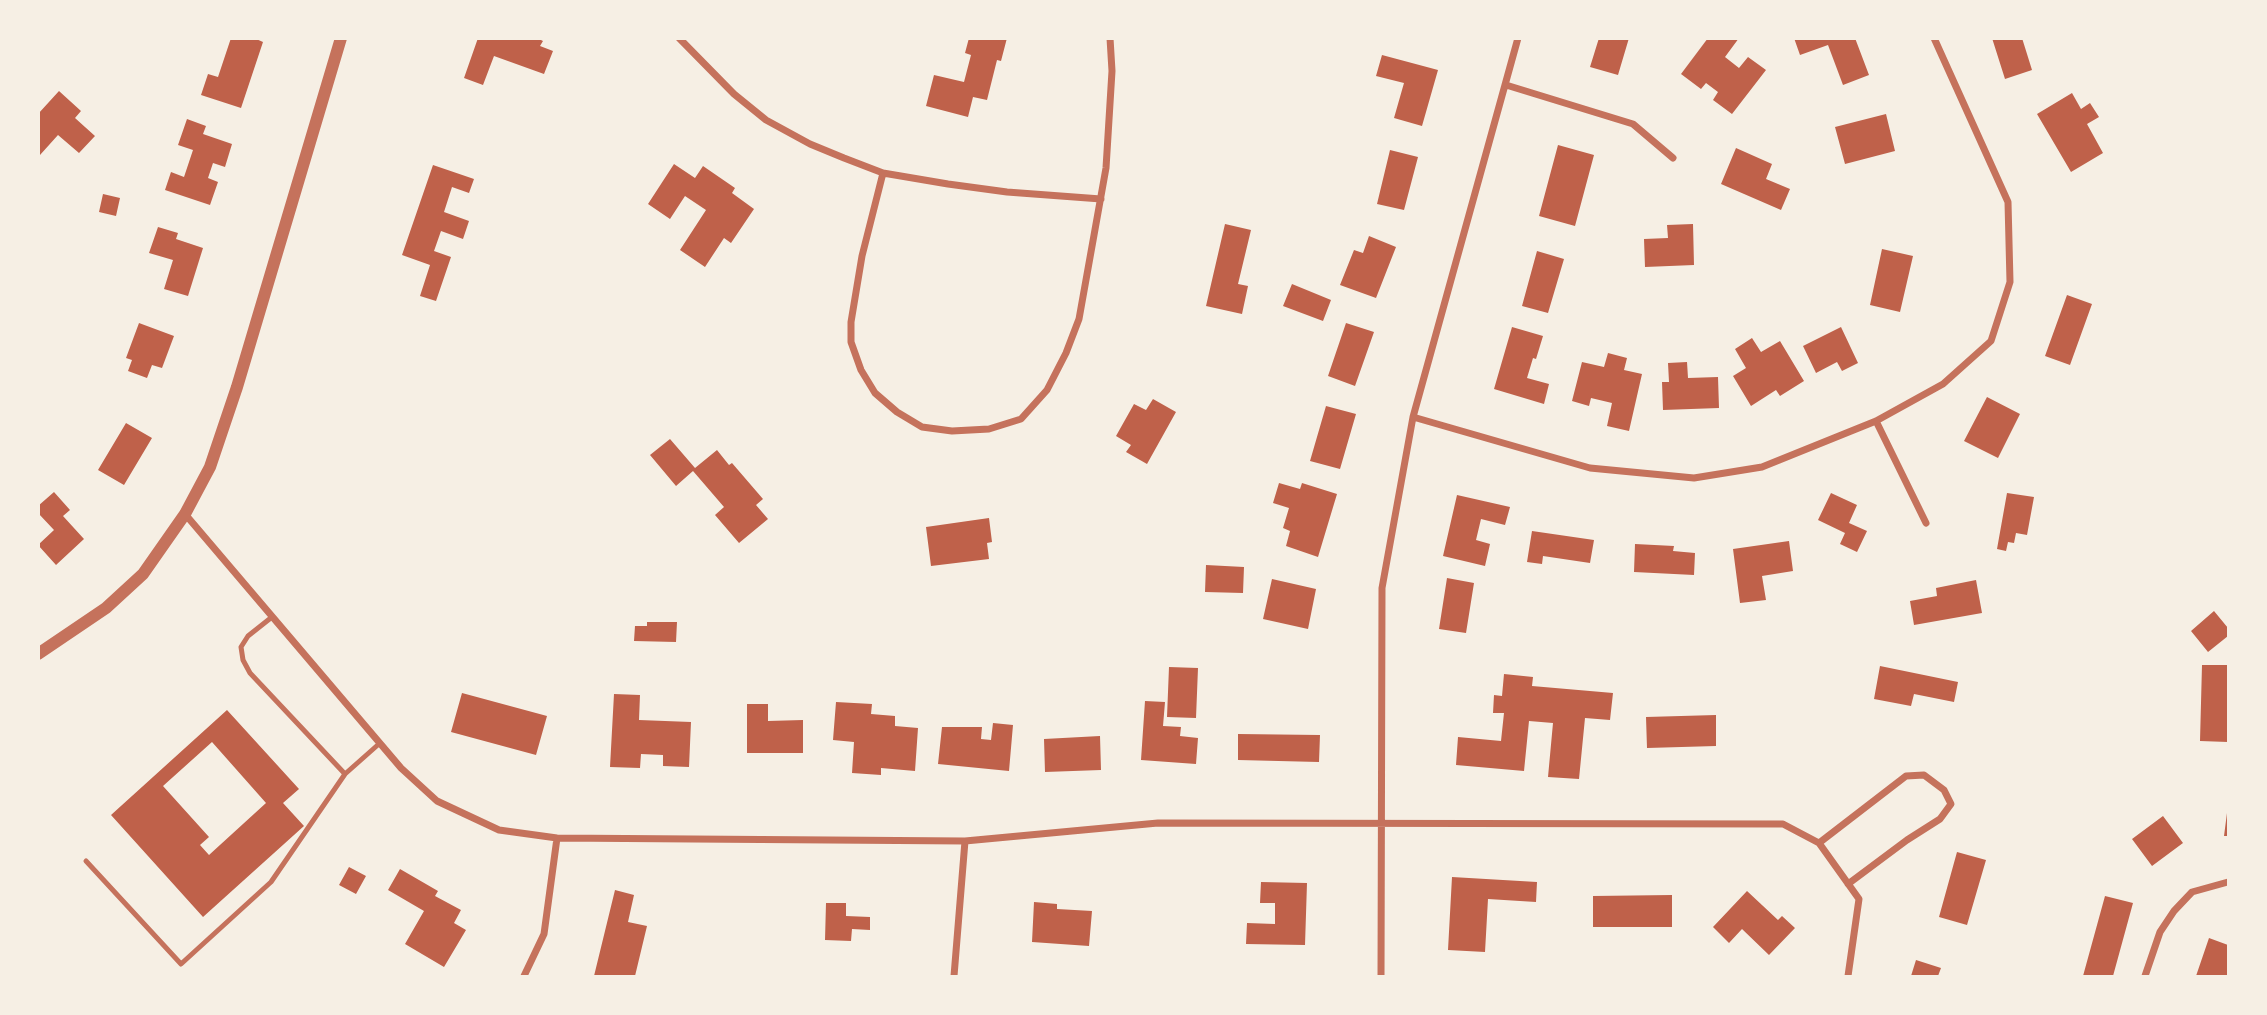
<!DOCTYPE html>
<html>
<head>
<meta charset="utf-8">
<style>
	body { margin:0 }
	#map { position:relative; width:2267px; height:1015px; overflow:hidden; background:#f6efe4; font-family:Helvetica,sans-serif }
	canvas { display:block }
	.frame { position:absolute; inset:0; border:40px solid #f6efe4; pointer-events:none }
</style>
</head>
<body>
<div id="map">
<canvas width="2267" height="1015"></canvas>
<div class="frame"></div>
</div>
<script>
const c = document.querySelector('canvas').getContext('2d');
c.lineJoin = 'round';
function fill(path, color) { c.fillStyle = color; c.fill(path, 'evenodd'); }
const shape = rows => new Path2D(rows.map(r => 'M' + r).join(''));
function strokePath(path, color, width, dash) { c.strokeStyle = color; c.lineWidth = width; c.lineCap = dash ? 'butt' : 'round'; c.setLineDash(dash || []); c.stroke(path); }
const building = shape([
	[231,38,254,38,263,42,241,108,201,95,208,74,218,77],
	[478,38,537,38,543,41,540,46,553,51,544,74,494,56,483,85,464,78],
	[969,38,1007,38,1001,61,997,60,987,100,973,97,968,117,926,106,934,75,964,82,971,55,965,53],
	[1599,38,1629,38,1618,75,1590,67],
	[1708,38,1739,38,1725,57,1739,68,1748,57,1766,70,1732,114,1713,100,1718,92,1706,83,1701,89,1681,74],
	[1794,38,1855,38,1869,75,1843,85,1828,45,1800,55],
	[1992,38,2022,38,2032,70,2005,79],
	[1382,55,1438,70,1422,126,1394,118,1404,83,1376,76],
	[59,91,81,111,75,118,95,136,79,153,58,135,40,155,38,114],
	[2072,93,2081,109,2090,103,2099,117,2087,124,2103,153,2071,172,2037,114],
	[1886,114,1895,151,1845,164,1835,127],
	[187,119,206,126,203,134,232,144,225,167,213,163,208,178,218,182,210,205,165,190,171,172,184,177,193,150,178,145],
	[1558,145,1594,155,1575,226,1539,216],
	[1736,148,1772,164,1766,179,1790,189,1781,210,1721,184],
	[1390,150,1418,157,1404,210,1377,204],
	[674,164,695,178,703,166,735,188,732,193,754,209,731,243,724,238,705,267,680,250,706,210,685,196,670,219,648,204],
	[433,165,474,179,469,193,452,187,444,212,469,221,463,239,441,231,434,251,451,257,436,301,420,296,430,265,402,255],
	[103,194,120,198,116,216,99,212],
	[1225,224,1251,230,1238,284,1248,286,1242,314,1206,306],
	[1693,224,1694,265,1645,267,1644,239,1668,238,1667,225],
	[158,227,178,233,176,239,203,248,188,296,164,289,173,260,149,253],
	[1369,236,1396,247,1376,298,1340,285,1354,250,1363,253],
	[1882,249,1913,256,1900,312,1870,305],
	[1537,251,1564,259,1548,313,1522,306],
	[1292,284,1331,300,1323,321,1283,306],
	[2067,295,2092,304,2070,365,2045,356],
	[139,323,174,336,162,368,152,365,147,378,128,371,132,360,126,358],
	[1346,323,1374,332,1355,386,1328,376],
	[1512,327,1543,336,1536,359,1533,358,1527,378,1549,384,1544,404,1494,389],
	[1841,327,1858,363,1842,371,1837,362,1816,373,1803,346],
	[1752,338,1761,352,1780,341,1804,381,1780,396,1776,390,1751,406,1733,376,1746,368,1735,349],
	[1608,353,1627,358,1624,370,1642,374,1629,431,1607,426,1612,403,1591,398,1589,406,1572,401,1582,362,1604,367],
	[1687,362,1688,378,1718,377,1719,408,1663,410,1662,382,1669,382,1668,363],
	[1987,397,2020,414,1998,458,1964,441],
	[1153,399,1176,412,1147,464,1126,452,1131,445,1116,436,1134,404,1146,410],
	[1326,406,1356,414,1340,469,1310,461],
	[126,423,152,438,124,485,98,470],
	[670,439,695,468,717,450,729,465,732,463,763,499,756,505,768,519,739,543,715,515,724,507,693,471,676,486,650,455],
	[1279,483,1300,489,1302,483,1337,494,1318,557,1286,546,1290,531,1283,528,1289,508,1273,503],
	[54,492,70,510,63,516,84,539,56,565,38,545,54,530,38,513,38,506],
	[1831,493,1857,505,1849,523,1867,531,1857,552,1840,544,1845,533,1818,520],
	[2007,493,2034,497,2027,535,2016,533,2014,543,2008,542,2006,551,1997,549],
	[1457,495,1510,507,1505,525,1481,519,1476,540,1490,544,1485,566,1443,556],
	[989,518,992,542,987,543,989,559,931,566,926,527],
	[1532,531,1594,540,1590,563,1543,556,1542,564,1527,562],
	[1789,541,1793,571,1762,576,1766,600,1740,603,1733,549],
	[1635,544,1674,546,1673,551,1695,553,1694,575,1634,572],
	[1206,565,1244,567,1243,593,1205,592],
	[1447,578,1474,583,1466,633,1439,629],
	[1272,579,1316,589,1308,629,1263,619],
	[1976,580,1982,613,1914,625,1910,601,1937,596,1936,588],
	[2214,611,2228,628,2228,636,2208,652,2191,631],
	[647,622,677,622,676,642,634,641,635,626,647,626],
	[2202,665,2228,665,2228,742,2200,741],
	[1880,666,1958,682,1954,702,1914,694,1911,706,1874,699],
	[1169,667,1198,668,1196,718,1167,717],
	[1504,674,1533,677,1532,686,1613,693,1610,720,1585,718,1579,779,1548,777,1553,723,1529,721,1524,771,1456,765,1458,737,1501,741,1504,713,1493,713,1494,695,1502,696],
	[462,693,547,716,536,755,451,732],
	[614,694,640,695,639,720,691,722,689,767,663,766,663,755,641,754,640,768,610,767],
	[1145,701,1165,702,1163,726,1181,727,1180,736,1198,738,1196,764,1141,760],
	[836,702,872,704,871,714,895,716,895,726,918,728,915,771,881,768,881,775,852,773,854,742,833,740],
	[747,704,768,704,768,721,803,720,803,753,747,753],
	[227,710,299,789,283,803,304,826,203,917,111,815],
	[212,742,266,803,209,855,200,845,209,837,163,786],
	[1716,715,1716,746,1647,748,1646,717],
	[993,723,1013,725,1009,771,938,764,942,727,982,727,981,739,991,740],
	[1238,734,1320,735,1319,762,1238,760],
	[1100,736,1101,770,1045,772,1044,739],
	[2227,813,2228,813,2228,836,2224,836],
	[2163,816,2183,843,2152,866,2132,839],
	[1957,852,1986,860,1967,925,1939,917],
	[349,867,366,876,356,894,339,885],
	[400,869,438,891,435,896,461,910,454,923,466,930,444,967,405,944,424,911,388,890],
	[1452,877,1537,882,1536,902,1488,899,1485,952,1448,950],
	[1261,882,1307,883,1305,945,1246,944,1247,923,1275,924,1275,903,1260,903],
	[615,890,634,895,628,922,647,926,635,976,594,976],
	[1747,891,1778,920,1782,916,1795,928,1769,955,1742,929,1729,943,1713,927],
	[1672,895,1672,927,1593,927,1593,896],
	[2105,896,2133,903,2113,976,2083,976],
	[1034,902,1057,904,1057,909,1092,911,1089,946,1032,942],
	[826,903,846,903,846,916,870,917,870,930,852,929,851,941,825,940],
	[2209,938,2228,945,2228,976,2196,976],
	[1916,960,1941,968,1938,976,1911,976]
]);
const service = shape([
	[272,617,248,636,241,647,243,660,250,673,345,774],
	[86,861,181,964,271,882,345,774,380,743]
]);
const minor = shape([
	[679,38,734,94,766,120,810,144,844,158,883,173,948,184,1007,192,1101,199],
	[1506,85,1633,124,1673,158],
	[883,173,862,256,851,322,851,342,861,370,875,393,897,412,922,427,952,431,989,429,1021,419,1047,390,1066,353,1079,319,1106,168,1112,71,1110,38],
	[1413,417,1590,468,1694,478,1762,467,1876,421,1943,384,1991,341,2010,282,2008,202,1934,38],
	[1876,421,1926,523],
	[185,514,401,768,437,801,499,830,557,838,965,841,1158,823,1783,824,1819,843,1859,899,1848,976],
	[1819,843,1906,776,1924,775,1944,790,1951,804,1940,819,1907,840,1848,884],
	[524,976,544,934,557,838],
	[954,976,965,841],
	[1381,976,1382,588,1413,417,1518,38],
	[2145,976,2160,932,2174,911,2192,892,2228,882]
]);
const tertiary = shape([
	[38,654,106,608,143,574,185,514,210,467,237,387,341,38]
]);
fill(building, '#bf614a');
strokePath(service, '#c5725c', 5);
strokePath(minor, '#c5725c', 7);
strokePath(tertiary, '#c5725c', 12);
</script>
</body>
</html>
